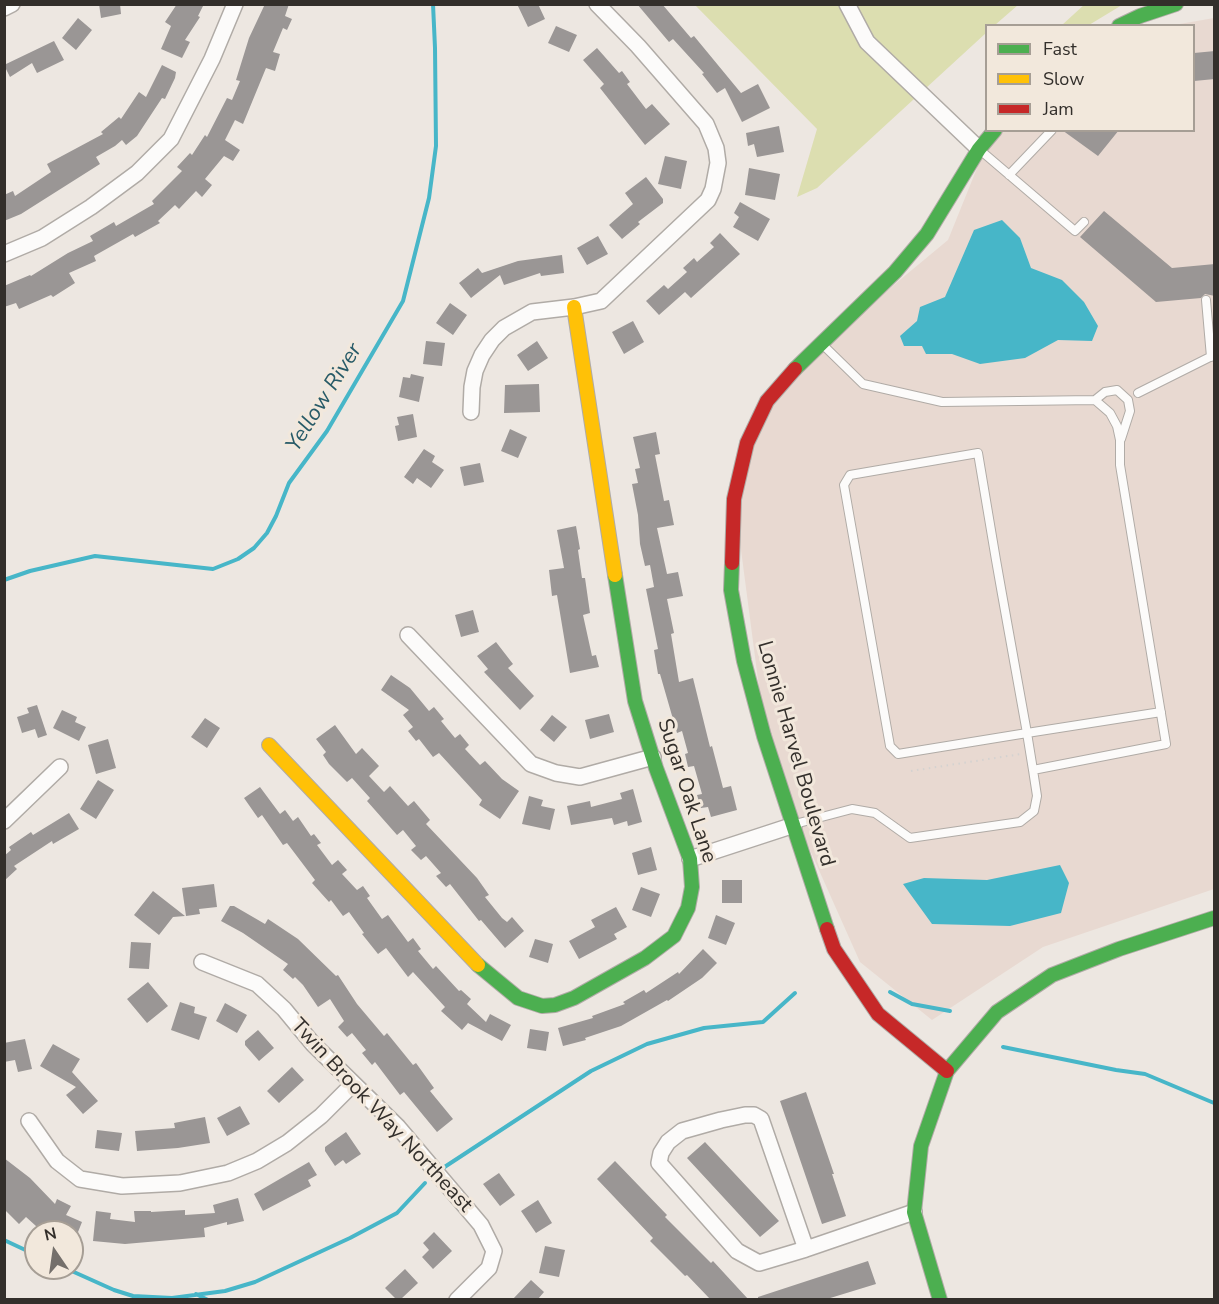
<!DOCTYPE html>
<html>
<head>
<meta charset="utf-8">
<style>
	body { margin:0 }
	#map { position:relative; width:1219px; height:1304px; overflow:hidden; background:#ede7e1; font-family:"Nunito Sans",sans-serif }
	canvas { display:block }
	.frame { position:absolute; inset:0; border:6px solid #332f2b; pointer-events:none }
	.legend { position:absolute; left:985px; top:24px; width:210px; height:108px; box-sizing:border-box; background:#f2e8dc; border:2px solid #a69e95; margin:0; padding:8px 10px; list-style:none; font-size:18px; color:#332f2b }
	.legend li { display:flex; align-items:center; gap:12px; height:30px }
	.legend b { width:30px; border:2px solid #a69e95 }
	.north { position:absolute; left:24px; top:1220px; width:60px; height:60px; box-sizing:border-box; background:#f2e8dc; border:2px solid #a69e95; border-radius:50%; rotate:347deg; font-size:16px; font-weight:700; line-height:24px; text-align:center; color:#332f2b }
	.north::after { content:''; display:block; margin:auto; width:21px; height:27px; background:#746f6b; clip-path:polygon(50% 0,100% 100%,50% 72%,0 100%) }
</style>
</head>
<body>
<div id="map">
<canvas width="1219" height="1304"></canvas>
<div class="frame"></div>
<ul class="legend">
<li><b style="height:8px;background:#4caf50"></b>Fast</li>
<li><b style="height:8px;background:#ffc107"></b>Slow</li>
<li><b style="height:8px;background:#c62828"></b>Jam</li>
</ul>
<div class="north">N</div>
</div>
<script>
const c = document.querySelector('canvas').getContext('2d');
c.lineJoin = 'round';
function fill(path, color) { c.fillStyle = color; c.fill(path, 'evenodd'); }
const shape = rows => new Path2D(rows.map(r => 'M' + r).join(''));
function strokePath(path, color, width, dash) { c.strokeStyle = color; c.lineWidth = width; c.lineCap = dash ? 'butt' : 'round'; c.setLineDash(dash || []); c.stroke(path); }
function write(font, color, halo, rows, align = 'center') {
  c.font = font + ' "Nunito Sans",sans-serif'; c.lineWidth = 6; c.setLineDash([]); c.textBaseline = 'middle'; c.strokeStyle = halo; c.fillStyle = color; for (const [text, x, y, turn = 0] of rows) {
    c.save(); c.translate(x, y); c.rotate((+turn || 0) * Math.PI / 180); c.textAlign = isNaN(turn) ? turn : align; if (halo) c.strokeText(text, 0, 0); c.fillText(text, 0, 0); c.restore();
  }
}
const education = shape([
	[1214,18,1214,889,1043,947,932,1020,860,962,768,756,732,481,778,381,948,240,992,131,1194,130,1194,26,1174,25]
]);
const green = shape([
	[1085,4,1122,4,1122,5,1089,25,1062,25],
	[695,5,1018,5,995,25,986,26,986,33,817,188,797,197,817,129]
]);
const water = shape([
	[1002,220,1020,238,1031,268,1062,280,1084,302,1098,326,1092,341,1058,340,1025,358,980,364,952,354,926,354,922,346,904,346,900,336,917,321,920,307,945,297,974,230],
	[1060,865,1069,883,1061,913,1010,926,932,924,903,884,924,878,987,880]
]);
const stream = shape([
	[4,580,30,571,95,556,213,569,238,559,254,548,267,533,276,516,289,483,327,431,403,301,429,198,436,146,435,48,433,4],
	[890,992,912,1004,950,1011],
	[1003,1047,1116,1070,1145,1074,1214,1103],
	[443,1168,591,1071,647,1044,704,1028,763,1022,795,993],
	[4,1240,36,1255],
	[65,1268,114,1290,133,1296,172,1298,225,1291,255,1282,350,1238,397,1213,425,1183],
	[196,1294,208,1300]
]);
const building = shape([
	[99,4,120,4,121,14,101,18],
	[177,4,204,4,198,16,200,17,185,40,190,42,182,58,161,49,171,26,165,22],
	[265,4,289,4,285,16,292,19,287,30,283,28,273,52,280,54,275,71,266,68,243,124,235,120,225,140,240,150,233,161,224,156,205,179,212,185,202,197,196,191,179,209,175,205,158,221,160,223,135,237,133,234,94,256,96,261,69,273,75,283,53,297,51,295,19,309,16,303,4,307,4,286,30,275,31,276,68,253,93,241,90,236,114,222,116,226,154,204,152,201,182,171,177,167,190,153,192,155,205,135,207,137,227,98,232,100,240,81,236,80,249,38],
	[517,4,538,4,545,19,528,27],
	[637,4,662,4,691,38,694,36,741,93,758,84,770,108,742,122,725,88,717,93,702,74,704,73,673,39,669,42],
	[78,18,92,30,76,50,62,38],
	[556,26,577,35,569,52,548,43],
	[54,41,64,60,37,73,32,63,10,77,4,65],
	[597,48,619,73,622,71,630,82,627,84,646,109,652,104,670,124,645,145,600,88,604,84,583,60],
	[1215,51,1215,79,1194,81,1194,53],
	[162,65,176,72,175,78,165,99,162,98,137,136,126,145,122,140,115,146,96,157,100,164,21,214,4,221,4,195,13,191,15,196,51,172,47,164,103,134,101,132,119,117,121,119,139,92,146,97],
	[779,126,784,152,757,157,754,144,748,146,746,133],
	[1062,130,1119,130,1098,156],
	[665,156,687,161,681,189,658,184],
	[749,168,780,174,775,200,745,195],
	[646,177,663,199,663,203,638,222,640,224,622,239,609,225,633,204,625,193],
	[740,202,770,219,758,241,733,227,739,217,734,213],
	[1104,211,1172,268,1215,264,1215,296,1205,294,1201,298,1156,302,1080,237],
	[720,233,740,254,691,298,685,292,659,315,646,301,664,285,668,289,687,272,683,268,694,258,697,262,714,247,710,243],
	[598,236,608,254,587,265,577,248],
	[562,255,564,273,541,276,540,273,504,285,500,275,471,298,459,283,478,268,482,273,518,261],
	[450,303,467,315,453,335,436,323],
	[633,321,644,342,624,354,612,332],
	[426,341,445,343,442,366,423,364],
	[537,341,548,358,528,371,517,355],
	[411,374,424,377,419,402,399,397,403,377,410,378],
	[539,384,540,412,504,413,505,385],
	[413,414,417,437,398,441,395,426,399,425,397,417],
	[510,429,527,437,518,458,501,451],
	[656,432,660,454,655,455,664,501,669,500,674,525,657,528,667,574,678,572,683,596,667,599,674,633,671,634,679,682,693,678,710,747,712,746,723,788,731,786,737,810,711,817,708,807,701,808,697,795,702,794,694,766,688,767,685,754,688,753,682,731,677,733,660,674,658,674,654,650,658,649,646,589,654,587,650,565,645,566,640,544,638,515,632,484,638,483,635,469,640,468,633,437],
	[424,449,435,456,432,462,444,470,431,488,417,478,413,484,404,477],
	[480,463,484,482,464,486,460,467],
	[576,526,580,549,578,550,582,578,585,578,590,613,583,615,592,656,596,655,599,667,570,673,557,595,552,596,549,570,564,568,557,530],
	[473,610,479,632,461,637,455,615],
	[496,642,513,664,508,668,534,696,520,710,484,672,488,669,477,656],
	[391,675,410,688,429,711,434,707,444,719,441,721,455,738,460,734,469,745,465,749,480,765,485,761,502,779,519,791,500,819,479,805,482,800,439,753,433,757,419,739,416,741,408,731,413,727,403,715,409,710,381,690],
	[37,705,47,735,38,738,35,729,22,733,17,717,29,713,27,708],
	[62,710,77,717,75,722,86,727,79,741,53,728],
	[609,714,614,732,590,739,585,720],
	[552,715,567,727,554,742,540,730],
	[205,718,220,728,207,748,191,737],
	[335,725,356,754,362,748,379,766,369,776,384,792,390,786,408,806,414,801,430,820,426,824,477,878,489,895,485,897,502,918,507,922,512,917,524,931,505,948,481,920,479,921,450,884,446,887,436,876,441,873,426,856,421,860,411,850,416,846,403,830,397,835,367,801,370,798,352,778,347,782,329,764,323,755,326,752,316,739],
	[108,739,116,768,96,774,88,745],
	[98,780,114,790,96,819,80,809],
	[260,787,280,814,285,810,293,821,298,817,311,836,314,834,321,843,317,845,332,865,338,860,347,870,342,874,357,890,363,886,370,896,367,898,382,919,388,915,408,942,413,938,421,949,418,951,433,969,436,966,459,991,461,990,471,999,467,1004,486,1022,490,1014,511,1025,502,1041,468,1023,462,1030,441,1011,445,1007,413,972,408,977,386,948,378,954,362,934,364,933,349,912,343,916,331,900,329,902,312,883,315,880,287,843,283,845,262,815,258,818,244,798],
	[633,789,642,822,628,826,627,821,614,825,612,818,571,825,567,806,590,801,591,807,622,799,620,793],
	[529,796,543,800,541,806,555,809,550,830,522,824],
	[69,813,79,829,53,844,52,841,14,866,17,869,4,881,4,856,11,850,9,847,31,832,33,835],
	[651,847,657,870,638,875,632,853],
	[722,880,742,880,742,903,722,903],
	[214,884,217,907,199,909,200,914,186,916,182,888],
	[641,887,660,894,651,917,632,910],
	[153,891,185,916,173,917,159,935,134,915],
	[230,906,234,906,265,924,268,919,298,939,336,976,338,975,357,1004,384,1036,387,1033,413,1065,416,1063,434,1088,430,1091,453,1119,437,1132,404,1092,400,1095,375,1062,372,1065,362,1053,366,1050,352,1033,347,1037,338,1027,344,1021,330,999,318,1007,303,985,295,977,293,979,283,970,288,964,243,933,221,921],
	[616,907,627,927,614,934,617,939,579,959,569,941,595,927,591,920],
	[716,915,735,923,726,945,708,938],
	[535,939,553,944,548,963,529,957],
	[131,942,151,943,149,969,129,968],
	[703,949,717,963,702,978,668,1001,667,1000,621,1026,585,1038,586,1040,563,1046,558,1028,593,1018,592,1016,625,1004,623,1002,644,990,646,993,678,972,679,974],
	[148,982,168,1006,147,1023,127,999],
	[180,1002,195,1007,194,1013,207,1017,199,1040,171,1030],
	[225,1003,247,1015,237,1033,216,1021],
	[530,1029,549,1032,546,1051,527,1048],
	[258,1030,274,1048,259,1061,245,1045,245,1041],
	[25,1039,32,1069,18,1072,15,1060,4,1062,4,1043],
	[53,1044,80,1059,72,1072,98,1101,83,1114,66,1095,76,1087,40,1066],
	[292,1067,304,1080,279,1103,267,1091],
	[806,1092,834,1174,832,1174,846,1216,822,1224,780,1101],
	[240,1106,250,1124,227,1136,217,1118],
	[205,1117,210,1143,178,1148,137,1151,135,1131,175,1128,174,1123],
	[97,1130,122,1133,119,1151,95,1148],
	[346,1132,361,1154,346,1164,343,1160,335,1166,325,1151,325,1147],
	[705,1142,779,1221,760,1237,687,1158],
	[4,1158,30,1178,55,1204,57,1199,71,1206,66,1215,82,1222,78,1232,48,1232,36,1226,26,1217,19,1224,4,1209],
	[615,1161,667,1215,665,1217,711,1263,713,1261,748,1299,710,1299,687,1275,685,1276,650,1241,653,1238,597,1179],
	[309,1162,317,1175,308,1180,311,1186,263,1211,254,1194],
	[499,1173,515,1195,500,1206,483,1184],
	[238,1198,244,1221,227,1225,227,1222,204,1228,205,1237,125,1244,93,1241,96,1211,111,1213,110,1219,135,1222,134,1211,151,1211,151,1212,185,1210,185,1215,215,1213,213,1205],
	[538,1200,552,1223,536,1233,521,1211],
	[434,1232,452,1251,433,1269,422,1257,429,1250,423,1243],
	[545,1246,565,1250,559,1277,539,1273],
	[868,1261,876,1284,827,1299,758,1299,758,1297],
	[405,1269,418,1283,401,1299,396,1299,385,1288],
	[531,1280,544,1292,538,1299,513,1299]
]);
const path = shape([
	[911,771,1021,754],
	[821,827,825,835]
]);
const lane = shape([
	[980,150,1075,231,1084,222],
	[1009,175,1052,130],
	[1206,300,1211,357],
	[1138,393,1214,355],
	[1095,400,1105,392,1117,390,1128,400,1130,411,1121,439],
	[1033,770,1027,733,1002,594,996,560,978,453,850,475,844,485,890,746,898,754,1027,733,1161,712],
	[795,824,852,809,875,813,910,838,1020,822,1034,811,1037,796,1033,770,1166,744,1120,465,1120,440,1117,426,1110,413,1095,400,942,402,863,384,822,344]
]);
const street = shape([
	[847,4,867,42,979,149],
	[4,8,12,4],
	[4,254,42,238,91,207,137,173,171,139,212,59,235,4],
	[471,412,472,387,475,371,482,355,492,340,504,328,532,312,574,307,601,301,708,200,713,189,718,163,716,148,706,124,638,46,597,4],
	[408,635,531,764,556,773,580,777,653,757],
	[4,821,60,767],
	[690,859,794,825],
	[202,962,257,984,284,1009,313,1044,398,1127,481,1225,494,1251,489,1268,457,1300],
	[29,1121,57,1161,80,1179,122,1186,180,1183,228,1173,257,1161,287,1143,321,1116,353,1084],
	[806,1249,761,1119,754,1115,745,1115,721,1120,682,1131,668,1142,661,1153,659,1163,737,1251,759,1263,806,1249,914,1212]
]);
const fast = shape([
	[1119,26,1140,16,1176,4],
	[795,369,895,272,927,234,979,149,995,130],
	[732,563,731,590,744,661,764,736,827,929],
	[478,965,518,998,542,1006,555,1005,574,998,645,958,674,936,688,908,692,887,690,859,656,768,635,701,615,575],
	[940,1300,914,1212,921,1146,947,1071,997,1012,1052,975,1119,949,1214,918]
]);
const slow = shape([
	[574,307,615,575],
	[269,745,478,965]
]);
const jam = shape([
	[732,563,734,499,747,443,767,401,795,369],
	[827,929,834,949,878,1014,947,1071]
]);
const streetNames = [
	["Lonnie Harvel Boulevard",795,754,74],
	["Sugar Oak Lane",686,791,72],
	["Twin Brook Way Northeast",381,1116,47]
];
const waterNames = [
	["Yellow River",325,398,-58]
];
fill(education, '#e8d9d1');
fill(green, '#dcdeb0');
fill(water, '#47b6c8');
strokePath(stream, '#47b6c8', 4);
fill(building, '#9a9695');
strokePath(lane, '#b0aba6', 10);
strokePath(street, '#b0aba6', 18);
strokePath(fast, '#b0aba6', 16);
strokePath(slow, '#b0aba6', 16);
strokePath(jam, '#b0aba6', 16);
strokePath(path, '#d4d2d0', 2, [1.5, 4.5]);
strokePath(lane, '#fcfbfa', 8);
strokePath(street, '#fcfbfa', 15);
strokePath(fast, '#4caf50', 14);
strokePath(slow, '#ffc107', 14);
strokePath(jam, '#c62828', 14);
write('21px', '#332f2b', '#f2e8dc', streetNames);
write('italic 22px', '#285b68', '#f2e8dc', waterNames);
</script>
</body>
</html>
